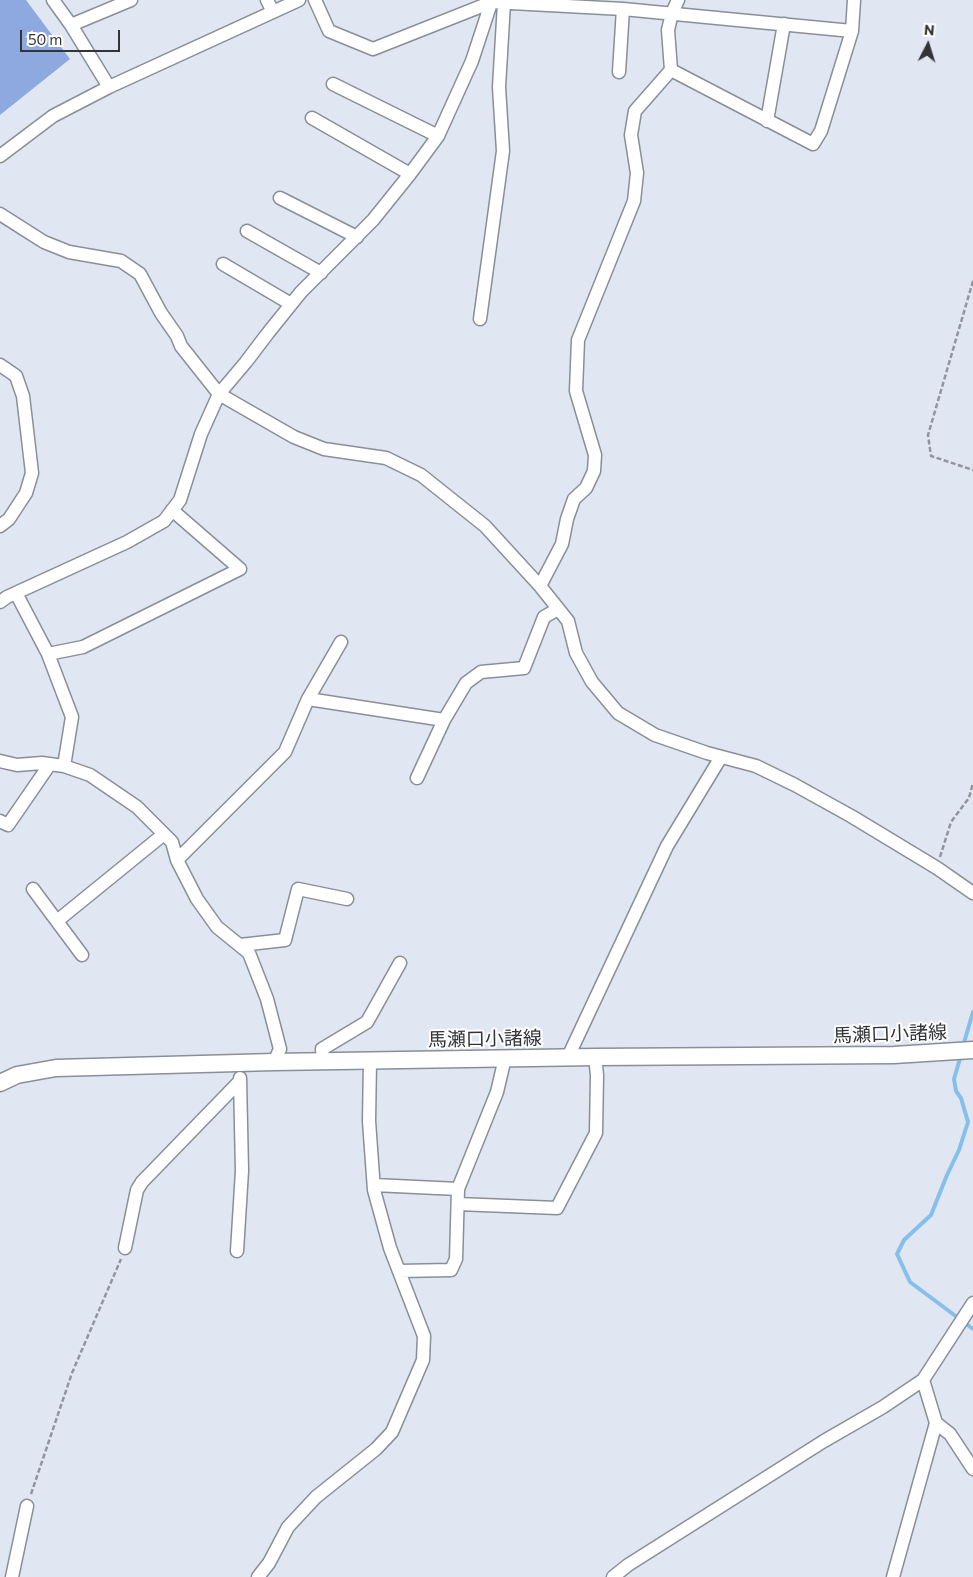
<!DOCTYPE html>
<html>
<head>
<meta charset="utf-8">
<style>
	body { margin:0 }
	#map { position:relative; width:973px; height:1577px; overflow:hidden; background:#e1e7f2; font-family:Commissioner,sans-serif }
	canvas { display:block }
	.north { position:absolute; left:903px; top:20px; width:50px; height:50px; -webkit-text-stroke:4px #fff; paint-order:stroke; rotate:5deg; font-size:14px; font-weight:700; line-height:20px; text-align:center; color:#313438 }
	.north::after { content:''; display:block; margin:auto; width:18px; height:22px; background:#313438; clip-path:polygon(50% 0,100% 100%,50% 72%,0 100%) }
	.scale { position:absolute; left:20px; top:30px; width:100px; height:22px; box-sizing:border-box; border:2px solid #313438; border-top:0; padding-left:6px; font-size:15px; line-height:18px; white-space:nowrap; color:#313438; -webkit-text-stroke:4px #fff; paint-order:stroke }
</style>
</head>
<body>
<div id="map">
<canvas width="973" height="1577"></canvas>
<div class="north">N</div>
<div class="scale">50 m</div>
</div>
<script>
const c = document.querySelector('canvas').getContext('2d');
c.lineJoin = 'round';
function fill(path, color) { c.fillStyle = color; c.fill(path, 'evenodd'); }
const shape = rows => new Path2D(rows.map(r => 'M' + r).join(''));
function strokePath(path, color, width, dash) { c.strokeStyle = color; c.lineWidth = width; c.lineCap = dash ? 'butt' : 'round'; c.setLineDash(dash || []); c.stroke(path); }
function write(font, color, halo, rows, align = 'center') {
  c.font = font + ' Commissioner,"Noto Sans JP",sans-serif'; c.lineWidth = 4; c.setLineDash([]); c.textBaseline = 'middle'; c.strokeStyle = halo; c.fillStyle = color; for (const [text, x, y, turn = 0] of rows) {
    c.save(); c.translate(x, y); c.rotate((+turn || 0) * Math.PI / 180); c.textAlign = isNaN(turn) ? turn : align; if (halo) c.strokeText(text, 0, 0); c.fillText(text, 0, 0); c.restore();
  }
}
const forest = shape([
	[0,0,26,0,70,59,0,115]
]);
const stream = shape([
	[963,1046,973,1012],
	[961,1055,954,1079,956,1091,961,1098,968,1122,959,1150,947,1175,931,1215,904,1240,897,1254,910,1282,973,1329]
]);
const path = shape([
	[973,281,928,435,931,456,973,470],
	[940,857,951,822,969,798,973,783],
	[31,1494,72,1373,121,1259]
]);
const minor = shape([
	[53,0,71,25,109,87],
	[267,0,273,12],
	[315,0,329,31,373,49,492,2,623,9,852,31],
	[71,25,131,0],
	[671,70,813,144,821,131,852,31,854,0],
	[619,72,623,9],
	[333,84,438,136],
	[312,118,410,174],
	[767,121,784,24],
	[0,156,53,116,109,87,299,0],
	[280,198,357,237],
	[0,214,44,242,69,252,121,261,140,274,161,313,177,336,181,346,219,394,294,437,324,449,386,458,421,475,485,526,540,586,568,621,576,653,592,682,618,713,655,735,707,753,756,766,795,785,851,816,937,868,973,893],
	[247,231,321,273],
	[223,264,291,304],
	[480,319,503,151,499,87,504,3],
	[0,365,16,376,23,396,32,473,26,493,9,519,0,526],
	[540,586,562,544,567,519,574,499,586,488,594,471,595,455,576,391,578,340,634,201,637,173,631,135,635,111,671,70,668,30,672,13,678,0],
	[16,593,48,654,72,717,64,766],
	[0,602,7,597,127,542,164,521,180,500,201,434,219,394,246,362,268,333,301,292,373,220,410,174,438,136,472,61,492,0],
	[48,654,83,647,240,569,172,510],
	[308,699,444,720,466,683,481,672,524,668,544,617,558,609],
	[0,761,17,765,42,763,64,766,90,775,137,807,172,842,177,860,197,899,217,927,249,953,267,999,280,1049,274,1062],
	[417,778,444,720],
	[0,821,8,825,50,764],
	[177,860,285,752,308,699,341,642],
	[33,889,82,955],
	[57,921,164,834],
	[240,945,285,940,298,889,347,899],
	[568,1057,667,846,721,757],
	[323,1061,322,1049,367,1022,400,963],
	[374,1185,458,1189],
	[458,1204,557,1208,596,1133,597,1075,595,1057],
	[125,1248,137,1190,142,1182,240,1081],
	[237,1251,242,1171,240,1078],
	[399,1271,451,1270,456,1259,458,1189,497,1092,505,1058],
	[923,1380,936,1423,950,1434,973,1469],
	[12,1577,27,1506],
	[258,1577,269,1563,288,1527,316,1497,376,1449,392,1432,423,1360,424,1336,390,1248,374,1190,369,1121,370,1061],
	[613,1577,628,1565,824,1441,883,1407,923,1380,973,1303],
	[893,1577,936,1423]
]);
const major = shape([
	[0,1083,17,1075,56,1068,274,1062,595,1057,894,1055,973,1050]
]);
const streetNames = [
	["馬瀬口小諸線",890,1034,-2],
	["馬瀬口小諸線",485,1039,-1]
];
fill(forest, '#8da9e0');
strokePath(stream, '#87bfeb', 4);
strokePath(minor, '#898f98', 15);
strokePath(major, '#898f98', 19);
strokePath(path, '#91959d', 2.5, [5, 2.5]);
strokePath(minor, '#fff', 12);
strokePath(major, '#fff', 16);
write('19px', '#313438', '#fff', streetNames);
</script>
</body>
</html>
